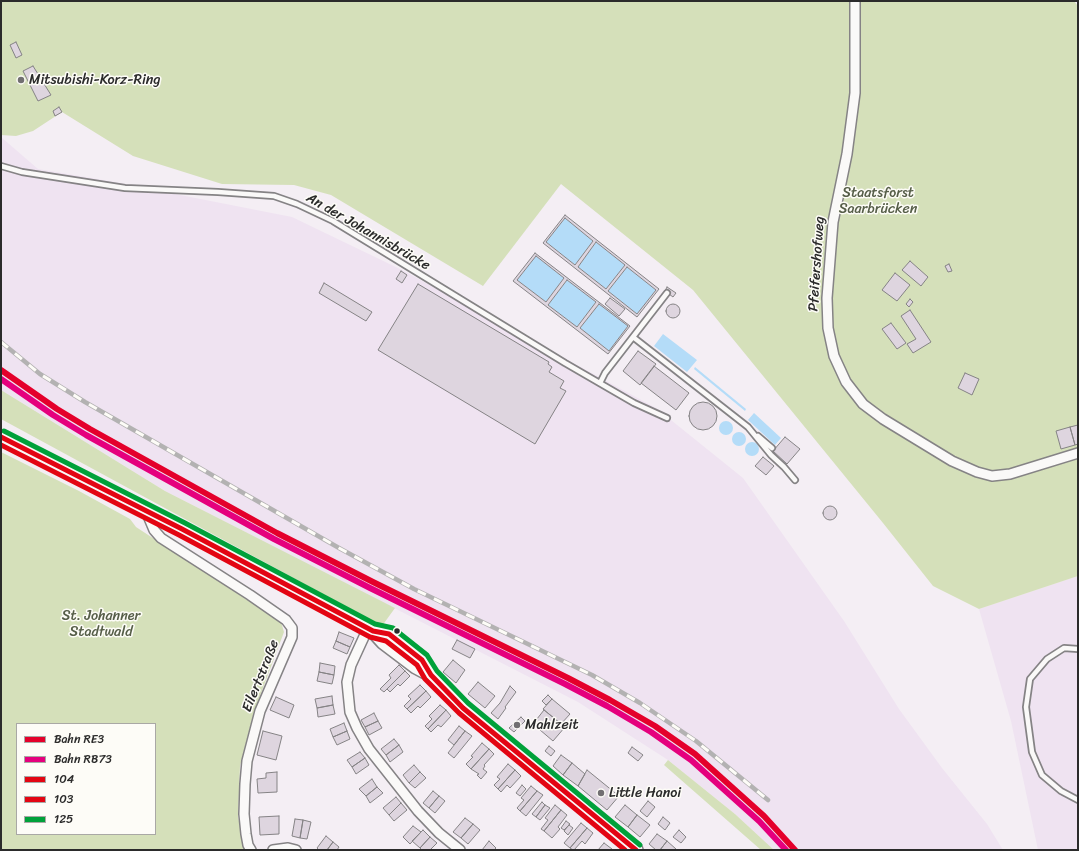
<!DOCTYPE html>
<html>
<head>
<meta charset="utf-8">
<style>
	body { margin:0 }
	#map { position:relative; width:1079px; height:851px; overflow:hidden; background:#f4eef4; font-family:Sriracha,sans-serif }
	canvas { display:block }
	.frame { position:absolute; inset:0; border:2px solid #2b2b2b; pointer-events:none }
	.legend { position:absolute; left:16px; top:723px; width:140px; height:112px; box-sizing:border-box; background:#fdfcf7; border:1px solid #a9a8a5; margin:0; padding:5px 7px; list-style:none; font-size:12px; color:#2b2b2b }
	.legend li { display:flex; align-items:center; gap:8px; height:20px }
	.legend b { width:20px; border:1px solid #a9a8a5 }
</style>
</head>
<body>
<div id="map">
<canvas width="1079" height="851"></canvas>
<div class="frame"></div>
<ul class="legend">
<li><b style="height:5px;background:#e4002b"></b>Bahn RE3</li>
<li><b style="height:5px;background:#e5007d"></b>Bahn RB73</li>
<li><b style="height:5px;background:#e30513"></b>104</li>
<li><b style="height:5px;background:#e30513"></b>103</li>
<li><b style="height:5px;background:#00a13a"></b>125</li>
</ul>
</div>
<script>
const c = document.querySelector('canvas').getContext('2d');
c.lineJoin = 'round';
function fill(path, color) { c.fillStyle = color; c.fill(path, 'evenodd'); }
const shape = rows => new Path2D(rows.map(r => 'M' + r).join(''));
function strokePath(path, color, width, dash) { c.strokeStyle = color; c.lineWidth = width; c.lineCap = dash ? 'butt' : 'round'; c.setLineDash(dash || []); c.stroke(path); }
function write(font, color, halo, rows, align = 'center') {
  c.font = font + ' Sriracha,sans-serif'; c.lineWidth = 3; c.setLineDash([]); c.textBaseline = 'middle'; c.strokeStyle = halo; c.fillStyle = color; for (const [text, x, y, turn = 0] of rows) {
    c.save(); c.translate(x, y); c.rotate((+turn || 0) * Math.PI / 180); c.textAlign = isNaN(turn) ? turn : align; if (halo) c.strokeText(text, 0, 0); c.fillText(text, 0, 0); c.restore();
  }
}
const built = shape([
	[1,137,38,169,109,181,292,217,402,270,656,408,743,478,844,621,899,709,942,768,987,824,1003,850,774,850,735,814,668,760,578,702,165,491,1,390],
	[1078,576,1078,850,1038,850,1011,721,979,609]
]);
const green = shape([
	[1,1,1074,1,1078,6,1078,576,979,609,933,586,883,523,693,290,561,184,483,286,331,195,294,185,222,184,133,156,62,112,33,131,16,136,1,135],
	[1,390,165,491,395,608,382,626,1,419],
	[1,452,79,491,130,519,136,527,281,622,284,632,254,712,240,766,238,817,245,850,1,850],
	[17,724,155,724,155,834,17,834],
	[668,760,735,814,774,850,761,850,664,765]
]);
const water = shape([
	[565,218,593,241,575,265,546,242],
	[596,242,625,265,606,289,578,267],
	[536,256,564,278,546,302,517,280],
	[627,267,656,290,637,314,608,291],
	[567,280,596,302,577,327,548,305],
	[599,304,628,326,609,351,580,328],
	[663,334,697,360,687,372,654,346],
	[695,367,746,409,745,411,694,369],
	[754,413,781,438,775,445,748,420],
	'719 428a7 7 0 1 1 14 0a7 7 0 1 1-14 0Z',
	'732 439a7 7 0 1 1 14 0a7 7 0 1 1-14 0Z',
	'745 449a7 7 0 1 1 14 0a7 7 0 1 1-14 0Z'
]);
const building = shape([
	[16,42,22,55,16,58,10,45,16,42],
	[33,66,51,95,38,101,23,71,33,66],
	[59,107,62,112,55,116,53,111,59,107],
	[565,215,659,289,637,317,543,243,565,215],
	[565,218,593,241,575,265,546,242,565,218],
	[596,242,625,265,606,289,578,267,596,242],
	[627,267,656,290,637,314,608,291,627,267],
	[535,253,630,326,608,354,513,281,535,253],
	[536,256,564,278,546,302,517,280,536,256],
	[567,280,596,302,577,327,548,305,567,280],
	[599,304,628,326,609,351,580,328,599,304],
	[910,261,928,277,921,286,902,270,910,261],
	[949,264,952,271,948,272,945,266,949,264],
	[401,271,407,275,402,283,396,279,401,271],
	[895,273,910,285,897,301,882,290,895,273],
	[324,283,372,312,366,321,319,293,324,283],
	[418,284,549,362,548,364,552,367,549,372,564,381,560,388,566,391,535,444,378,350,418,284],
	[667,287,676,293,673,297,665,291,667,287],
	[610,298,625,309,619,316,605,304,610,298],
	[910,299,913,302,909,307,906,304,910,299],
	'666 311a7 7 0 1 1 14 0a7 7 0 1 1-14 0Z',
	[910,310,931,342,913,353,907,344,916,339,901,316,910,310],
	[891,323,906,343,897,349,882,329,891,323],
	[638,351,656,364,640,385,623,371,638,351],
	[654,366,689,393,676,410,641,383,654,366],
	[965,373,979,379,972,395,958,388,965,373],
	'689 416a14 14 0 1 1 28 0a14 14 0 1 1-28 0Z',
	[1078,425,1078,444,1075,445,1070,427,1078,425],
	[1070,427,1075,445,1061,449,1056,431,1070,427],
	[785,437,800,449,787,464,773,451,785,437],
	[763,457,774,466,766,475,755,466,763,457],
	'823 513a7 7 0 1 1 14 0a7 7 0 1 1-14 0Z',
	[339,632,354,638,350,647,336,641,339,632],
	[457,640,475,649,470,658,452,649,457,640],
	[336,641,350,647,347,654,333,648,336,641],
	[453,660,465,670,456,683,443,672,453,660],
	[320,663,335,666,334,675,319,672,320,663],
	[399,665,405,671,384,692,380,689,391,678,389,675,399,665],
	[405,671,410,676,400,686,398,684,390,692,387,689,405,671],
	[319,672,334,675,332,684,317,681,319,672],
	[478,682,495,696,485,708,468,694,478,682],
	[420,685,426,691,407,709,404,706,411,699,408,696,420,685],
	[510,686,516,692,505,707,506,708,498,719,491,713,500,703,510,686],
	[426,691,431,697,420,708,418,706,411,713,407,709,426,691],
	[548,695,552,699,546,705,542,701,548,695],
	[332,696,333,705,317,708,315,699,332,696],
	[276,697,294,705,289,718,270,710,276,697],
	[552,699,570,714,561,724,543,709,552,699],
	[333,705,335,714,318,717,317,708,333,705],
	[440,705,446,710,428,729,425,726,432,719,429,716,440,705],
	[446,710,451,716,441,727,438,725,431,732,428,729,446,710],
	[544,710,565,727,553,741,533,724,544,710],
	[374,713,378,721,365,727,361,720,374,713],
	[521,717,525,721,514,732,509,728,521,717],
	[378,721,382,728,369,735,365,727,378,721],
	[344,723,347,731,333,737,330,729,344,723],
	[459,726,465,731,454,745,448,740,459,726],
	[263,731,282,736,276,760,257,755,263,731],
	[347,731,350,739,337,745,333,737,347,731],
	[465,731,472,736,454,758,448,753,465,731],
	[394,739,399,745,386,755,381,749,394,739],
	[482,743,489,749,471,769,466,764,473,757,471,756,482,743],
	[399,745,403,752,390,762,386,755,399,745],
	[549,746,555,751,551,756,545,751,549,746],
	[632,747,643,755,638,761,628,753,632,747],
	[489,749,494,754,484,765,485,766,483,769,487,772,481,779,477,775,479,774,471,769,489,749],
	[360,752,365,758,352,767,347,760,360,752],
	[561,755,572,763,563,775,553,766,561,755],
	[365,758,369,765,356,774,352,767,365,758],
	[572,763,585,774,578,786,563,775,572,763],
	[508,764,515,770,498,789,494,785,500,779,497,777,508,764],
	[414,765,420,772,409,783,403,775,414,765],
	[515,770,521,776,510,788,507,785,501,792,498,789,515,770],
	[587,770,619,796,607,810,578,786,587,770],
	[277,772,277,792,258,793,257,779,266,778,266,773,277,772],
	[420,772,426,778,415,788,409,783,420,772],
	[372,779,377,787,366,796,359,789,372,779],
	[522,785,526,789,520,796,516,793,522,785],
	[531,786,537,791,520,811,517,808,524,800,521,798,531,786],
	[377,787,383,793,370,803,366,796,377,787],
	[433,791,439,796,429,808,423,803,433,791],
	[537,791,543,795,526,816,520,811,537,791],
	[439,796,445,801,435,813,429,808,439,796],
	[396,797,401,803,389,815,383,808,396,797],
	[648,801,655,807,647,817,640,811,648,801],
	[542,802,545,805,536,817,532,814,542,802],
	[401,803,407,810,394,821,389,815,401,803],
	[545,805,550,808,540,820,536,817,545,805],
	[555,805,561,810,544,831,541,829,548,820,545,818,555,805],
	[625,805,637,815,628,827,615,817,625,805],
	[561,810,567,815,558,827,560,829,552,838,544,831,561,810],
	[637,815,650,825,640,837,628,827,637,815],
	[279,816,279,834,260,835,259,817,279,816],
	[663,817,670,823,665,830,658,824,663,817],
	[465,818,473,824,461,838,453,832,465,818],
	[295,819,303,820,300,838,292,836,295,819],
	[303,820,311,822,307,839,300,838,303,820],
	[566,821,570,824,564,830,561,828,566,821],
	[581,823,587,828,570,848,564,843,581,823],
	[473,824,480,830,468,844,461,838,473,824],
	[569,825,573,828,568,835,564,831,569,825],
	[413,826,421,832,410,844,403,837,413,826],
	[587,828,593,833,585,844,582,841,574,850,573,850,570,848,587,828],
	[423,830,430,837,420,848,412,841,423,830],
	[679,830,686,837,681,843,673,837,679,830],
	[657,834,667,841,660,850,656,850,649,844,657,834],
	[326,836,333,842,327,850,319,850,317,848,326,836],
	[430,837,437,843,430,850,422,850,420,848,430,837],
	[489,841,496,848,494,850,482,850,489,841],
	[667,841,676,849,676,850,660,850,667,841],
	[333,842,339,847,337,850,327,850,333,842],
	[604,843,612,849,611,850,598,850,604,843]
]);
const service = shape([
	[1,166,22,172,125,188,218,192,274,196,297,204,333,221,565,363,634,403,667,418],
	[633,337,748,427,771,455,784,467,795,480],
	[600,383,605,373,667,293],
	[758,436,772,448],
	[1078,649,1064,648,1047,659,1030,679,1026,707,1032,752,1042,775,1061,791,1078,800]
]);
const minor = shape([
	[855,1,855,93,847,154,833,222,827,298,828,328,834,356,846,382,863,404,883,419,952,461,977,472,992,476,1010,474,1078,453],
	[146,511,154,530,161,538,250,595,286,620,292,628,292,637,260,711,247,761,245,784,244,814,246,834,248,845,251,850],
	[368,628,351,665,347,682,350,712,357,728,369,749,418,811,439,833,460,850],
	[273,850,288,848,296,850]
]);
const secondary = shape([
	[1,437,182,529,368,628,373,631,383,642,416,667,431,675],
	[373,631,389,634,415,653,422,660,431,675,463,708,636,850]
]);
const rail = shape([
	[1,342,40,374,85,402,339,548,414,589,592,675,640,703,696,741,768,800]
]);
const bus1 = shape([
	[1,437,182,529,373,631,389,634,422,660,431,675,463,708,636,850]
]);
const bus2 = shape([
	[1,445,179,535,370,637,386,641,417,665,425,679,459,713,625,850]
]);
const bus3 = shape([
	[4,431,185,523,375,624,393,628,427,655,437,671,468,703,640,845]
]);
const rail1 = shape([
	[1,370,57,409,90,429,277,533,373,582,568,678,610,700,655,726,695,754,764,816,795,850]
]);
const rail2 = shape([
	[1,379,53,415,86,435,274,539,370,588,565,684,607,706,651,732,691,760,759,821,786,850]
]);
const markers = [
	[21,80,4,"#716f71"],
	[397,631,3.5,"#2b2b2b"],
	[517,725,4,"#716f71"],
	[601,793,4,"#716f71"]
];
const poiNames = [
	["Mitsubishi-Korz-Ring",29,80],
	["Mahlzeit",525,725],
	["Little Hanoi",609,793]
];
const parkNames = [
	["Staatsforst",878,193],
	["Saarbrücken",878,209],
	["St. Johanner",101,616],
	["Stadtwald",101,632]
];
const streetNames = [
	["An der Johannisbrücke",368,232,30],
	["Pfeifershofweg",817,264,-86],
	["Eilertstraße",261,676,-68]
];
fill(built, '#efe3f1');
fill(green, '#d5e0ba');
fill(water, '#b4dcf8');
fill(building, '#ded5df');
strokePath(building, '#858385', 1);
strokePath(service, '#858385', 8);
strokePath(minor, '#858385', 12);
strokePath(secondary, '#858385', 16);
strokePath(service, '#faf9f8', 4.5);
strokePath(minor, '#faf9f8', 9);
strokePath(secondary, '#faf9f8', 13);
strokePath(rail, '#b3b2b2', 4.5);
strokePath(rail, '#fdfcf7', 3, [9]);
strokePath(bus1, '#e30513', 5);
strokePath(bus2, '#e30513', 5);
strokePath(bus3, '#00a13a', 5);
strokePath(rail1, '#e4002b', 6);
strokePath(rail2, '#e5007d', 6);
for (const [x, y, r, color] of markers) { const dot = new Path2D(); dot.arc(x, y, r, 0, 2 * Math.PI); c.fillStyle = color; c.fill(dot); strokePath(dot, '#fdfcf7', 1.5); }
write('14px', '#2b2b2b', '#fdfcf7', poiNames, 'left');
write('14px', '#565e48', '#fdfcf7', parkNames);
write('14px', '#2b2b2b', '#fdfcf7', streetNames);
</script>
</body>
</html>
